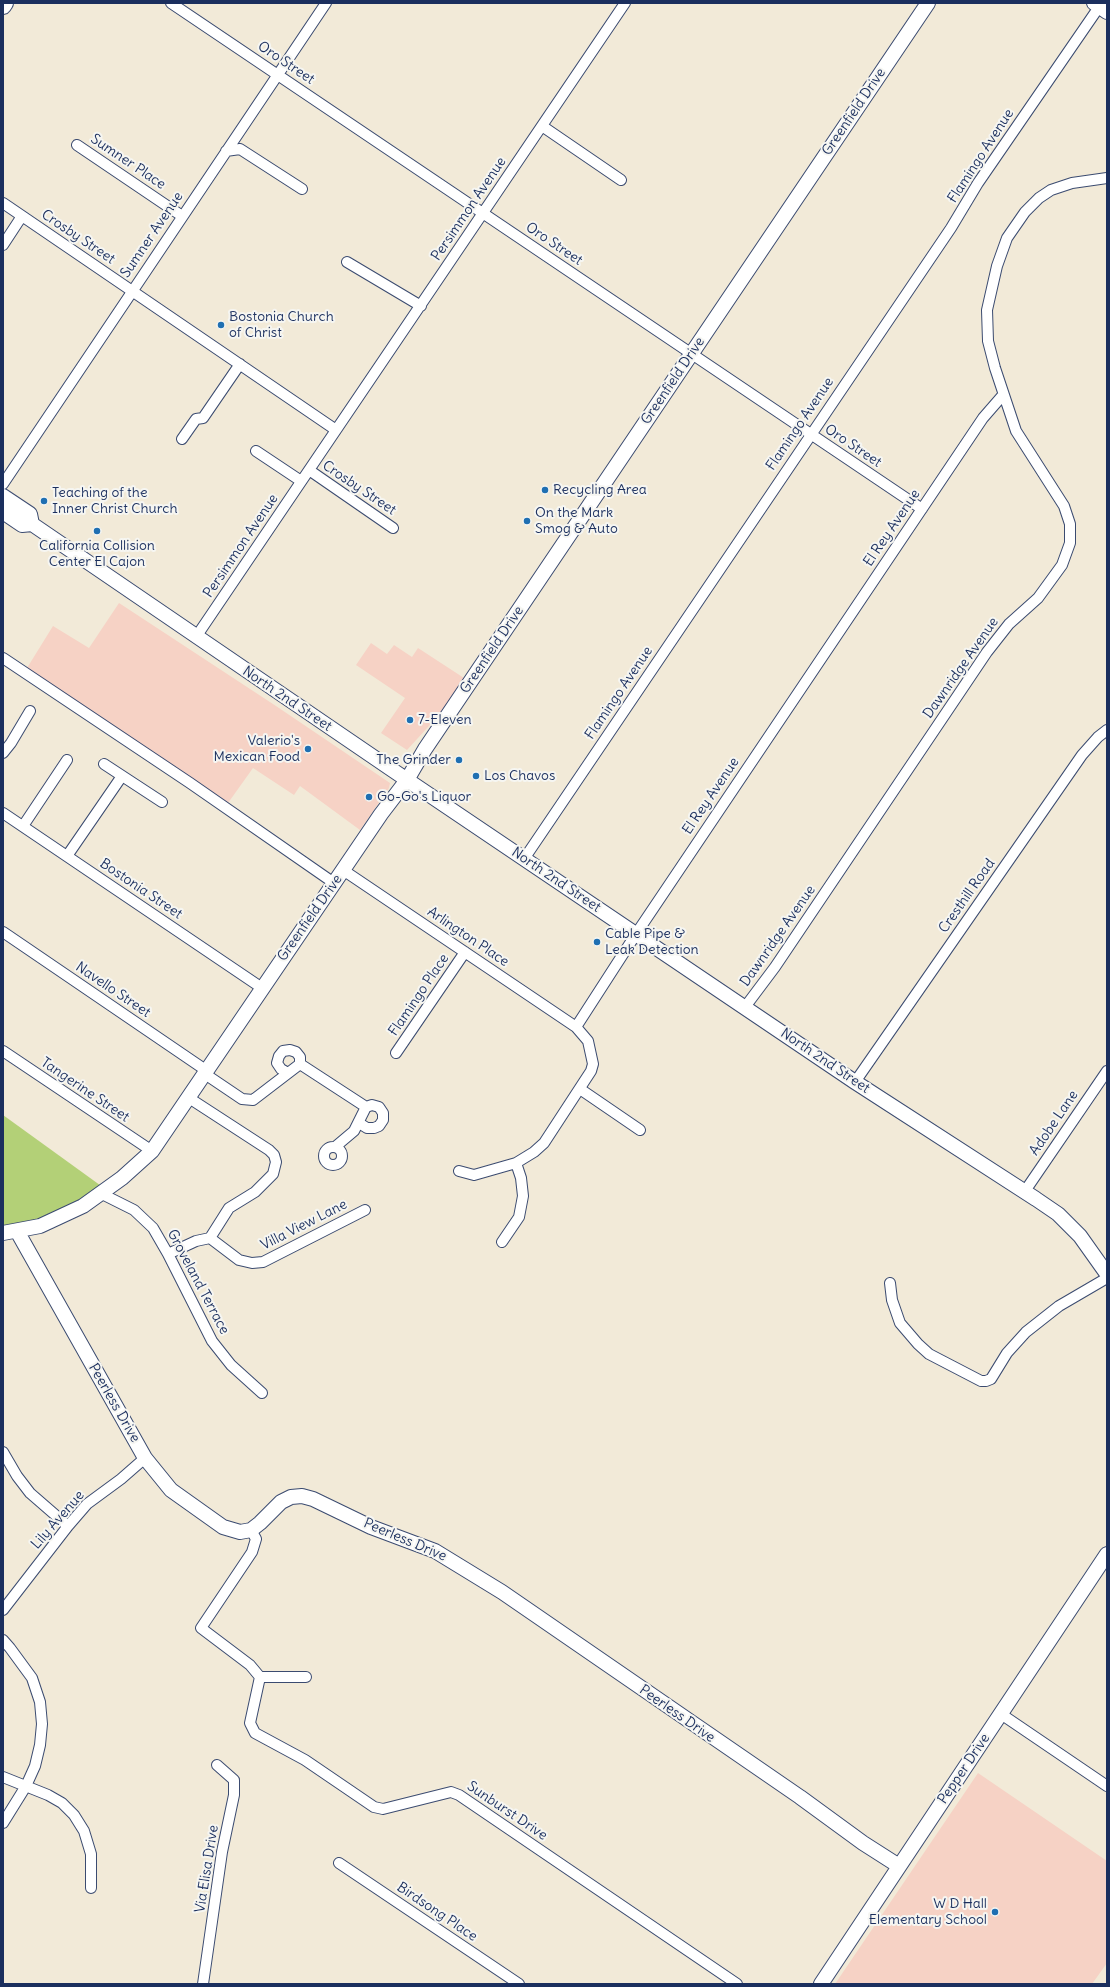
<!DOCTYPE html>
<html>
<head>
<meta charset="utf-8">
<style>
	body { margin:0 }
	#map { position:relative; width:1110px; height:1987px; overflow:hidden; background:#f2ead8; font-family:Delius,sans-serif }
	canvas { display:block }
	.frame { position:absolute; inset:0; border:4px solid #1b2f5e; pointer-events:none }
</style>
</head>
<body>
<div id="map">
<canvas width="1110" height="1987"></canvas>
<div class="frame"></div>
</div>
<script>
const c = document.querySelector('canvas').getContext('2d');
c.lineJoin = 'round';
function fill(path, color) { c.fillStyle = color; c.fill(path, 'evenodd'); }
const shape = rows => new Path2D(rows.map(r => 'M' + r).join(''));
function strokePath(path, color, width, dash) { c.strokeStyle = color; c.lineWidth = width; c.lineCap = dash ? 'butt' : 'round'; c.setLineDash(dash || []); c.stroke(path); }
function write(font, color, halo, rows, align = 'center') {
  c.font = font + ' Delius,sans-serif'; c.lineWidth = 4; c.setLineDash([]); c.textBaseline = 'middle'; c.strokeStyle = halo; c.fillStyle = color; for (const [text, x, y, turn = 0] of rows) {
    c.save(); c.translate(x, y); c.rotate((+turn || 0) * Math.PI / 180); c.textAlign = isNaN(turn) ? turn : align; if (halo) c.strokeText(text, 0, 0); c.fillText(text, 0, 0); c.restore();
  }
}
const built = shape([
	[119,603,276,706,390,783,389,788,360,830,300,786,294,795,253,768,228,803,27,668,53,626,89,648],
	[371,643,387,654,394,645,412,657,418,648,464,678,439,715,407,750,381,733,405,698,356,665],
	[978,1773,1107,1861,1107,1963,1092,1984,835,1984]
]);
const green = shape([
	[3,1115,104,1188,85,1200,39,1220,3,1228]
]);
const street = shape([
	[171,3,922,509],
	[542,126,621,180],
	[77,145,182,216],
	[226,151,240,149,302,189],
	[3,203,336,430],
	[3,245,22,216],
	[347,262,421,306],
	[182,439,196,419,203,418,240,364],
	[256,451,301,481],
	[309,470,393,528],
	[3,484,326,3],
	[196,637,625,3],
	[3,658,190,783,334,883],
	[3,753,11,743,30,711],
	[104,764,162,802],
	[3,813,262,988],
	[23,826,67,760],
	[67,856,122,776],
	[524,859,951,228,978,183,1099,7],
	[343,870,576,1027,588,1041,593,1064,591,1071,544,1143,534,1152,516,1163,474,1175,459,1171],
	[3,932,207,1071],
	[745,1007,775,967,987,652,1009,624,1038,598,1062,565,1070,543,1070,524,1064,506,1016,431,995,368,988,341,987,310,997,266,1007,238,1025,212,1039,198,1051,190,1072,183,1107,178],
	[576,1027,636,934,983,418,1003,395],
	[3,1051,152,1151],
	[396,1053,465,952],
	[288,1073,281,1069,277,1063,279,1056,283,1051,290,1050,296,1052,300,1057,300,1064],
	[205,1074,242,1099,253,1100,300,1064,366,1107,354,1131,335,1147],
	[855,1082,1082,755,1098,737,1107,730],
	[580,1089,640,1130],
	[189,1098,269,1150,274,1155,276,1162,273,1174,255,1192,229,1208,210,1238],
	[359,1123,367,1128,374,1128,379,1126,383,1120,383,1113,379,1107,372,1105,366,1107],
	'324 1156a9 9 0 1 1 18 0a9 9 0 1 1-18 0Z',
	[1025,1191,1107,1071],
	[102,1194,134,1210,153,1228,168,1254,212,1341,231,1365,262,1393],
	[502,1242,519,1217,523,1196,521,1178,516,1163],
	[168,1254,196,1241,210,1238,239,1260,252,1263,263,1262,365,1210],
	[890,1283,892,1300,900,1323,918,1344,929,1354,981,1381,986,1381,991,1379,1007,1353,1026,1332,1059,1306,1107,1278],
	[3,1452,17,1476,30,1493,68,1526],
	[251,1530,256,1539,252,1552,201,1628,250,1665,260,1677],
	[3,1610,68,1526,87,1504,121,1479,145,1458],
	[3,1640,10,1648,32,1678,40,1702,42,1724,40,1745,35,1766,26,1786,3,1823],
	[306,1677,260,1677,250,1723,255,1733,305,1760,374,1807,383,1809,451,1792,459,1795,737,1984],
	[1001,1714,1107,1786],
	[3,1777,48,1795,62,1803,74,1815,84,1831,91,1854,91,1888],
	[339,1863,519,1984],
	[203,1984,222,1852,234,1795,234,1780,217,1765]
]);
const secondary = shape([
	[1094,3,1107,12],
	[3,496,30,514,32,524],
	[3,512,22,525,32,524,391,769,855,1082,1036,1199,1058,1214,1080,1236,1107,1274],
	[17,1231,145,1458,171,1490,223,1527,240,1532,251,1530,260,1523,281,1502,291,1497,302,1496,313,1499,371,1527,435,1551,502,1592,800,1797,863,1843,899,1866],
	[3,1233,40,1226,83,1206,122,1178,152,1151,381,814,407,780,425,749,928,3],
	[821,1984,1107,1554]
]);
const primary = shape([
	[3,6,5,3]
]);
const markers = [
	[221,325,4,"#1f6fb2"],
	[545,490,4,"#1f6fb2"],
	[44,501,4,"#1f6fb2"],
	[527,521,4,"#1f6fb2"],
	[97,531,4,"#1f6fb2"],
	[410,720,4,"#1f6fb2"],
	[308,749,4,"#1f6fb2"],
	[459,760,4,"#1f6fb2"],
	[476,776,4,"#1f6fb2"],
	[369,797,4,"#1f6fb2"],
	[597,942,4,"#1f6fb2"],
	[995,1912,4,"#1f6fb2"]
];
const streetNames = [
	["Oro Street",286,63,34],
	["Greenfield Drive",854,112,-56],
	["Flamingo Avenue",981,156,-57],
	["Sumner Place",128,162,34],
	["Persimmon Avenue",469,209,-56],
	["Sumner Avenue",152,235,-56],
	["Crosby Street",78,237,34],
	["Oro Street",554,244,34],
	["Greenfield Drive",673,381,-56],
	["Flamingo Avenue",800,424,-56],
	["Oro Street",853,446,34],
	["Crosby Street",359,488,34],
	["El Rey Avenue",892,528,-56],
	["Persimmon Avenue",241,546,-56],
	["Greenfield Drive",492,650,-56],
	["Dawnridge Avenue",961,668,-55],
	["Flamingo Avenue",619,693,-56],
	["North 2nd Street",287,699,34],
	["El Rey Avenue",711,796,-56],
	["North 2nd Street",556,880,34],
	["Bostonia Street",141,889,34],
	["Cresthill Road",967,896,-55],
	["Greenfield Drive",310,918,-55],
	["Dawnridge Avenue",778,936,-55],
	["Arlington Place",468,937,34],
	["Navello Street",113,990,34],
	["Flamingo Place",419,995,-56],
	["North 2nd Street",825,1061,34],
	["Tangerine Street",85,1090,34],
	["Adobe Lane",1054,1123,-56],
	["Villa View Lane",304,1225,-27],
	["Groveland Terrace",198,1282,62],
	["Peerless Drive",114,1403,60],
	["Lily Avenue",58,1520,-49],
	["Peerless Drive",405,1540,23],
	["Peerless Drive",677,1714,35],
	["Pepper Drive",964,1769,-56],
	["Sunburst Drive",507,1811,34],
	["Via Elisa Drive",207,1869,-81],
	["Birdsong Place",437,1912,34]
];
const poiNames = [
	["Bostonia Church",229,317],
	["of Christ",229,333],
	["Recycling Area",553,490],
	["Teaching of the",52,493],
	["Inner Christ Church",52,509],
	["On the Mark",535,513],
	["Smog & Auto",535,529],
	["California Collision",97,546,"center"],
	["Center El Cajon",97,562,"center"],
	["7-Eleven",418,720],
	["Valerio's",300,741,"right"],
	["Mexican Food",300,757,"right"],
	["The Grinder",451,760,"right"],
	["Los Chavos",484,776],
	["Go-Go's Liquor",377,797],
	["Cable Pipe &",605,934],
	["Leak Detection",605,950],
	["W D Hall",987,1904,"right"],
	["Elementary School",987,1920,"right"]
];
fill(built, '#f6d2c5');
fill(green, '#b3d077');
strokePath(street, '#3b4b70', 12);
strokePath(secondary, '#3b4b70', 16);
strokePath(primary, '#3b4b70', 18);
strokePath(street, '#fff', 10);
strokePath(secondary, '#fff', 14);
strokePath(primary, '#fff', 16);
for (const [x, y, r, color] of markers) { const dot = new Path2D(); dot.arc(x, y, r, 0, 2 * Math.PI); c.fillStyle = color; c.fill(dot); strokePath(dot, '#f6f6f2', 1.5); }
write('14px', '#1b2f5e', '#f6f6f2', streetNames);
write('14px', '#1b2f5e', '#f6f6f2', poiNames, 'left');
</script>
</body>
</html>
